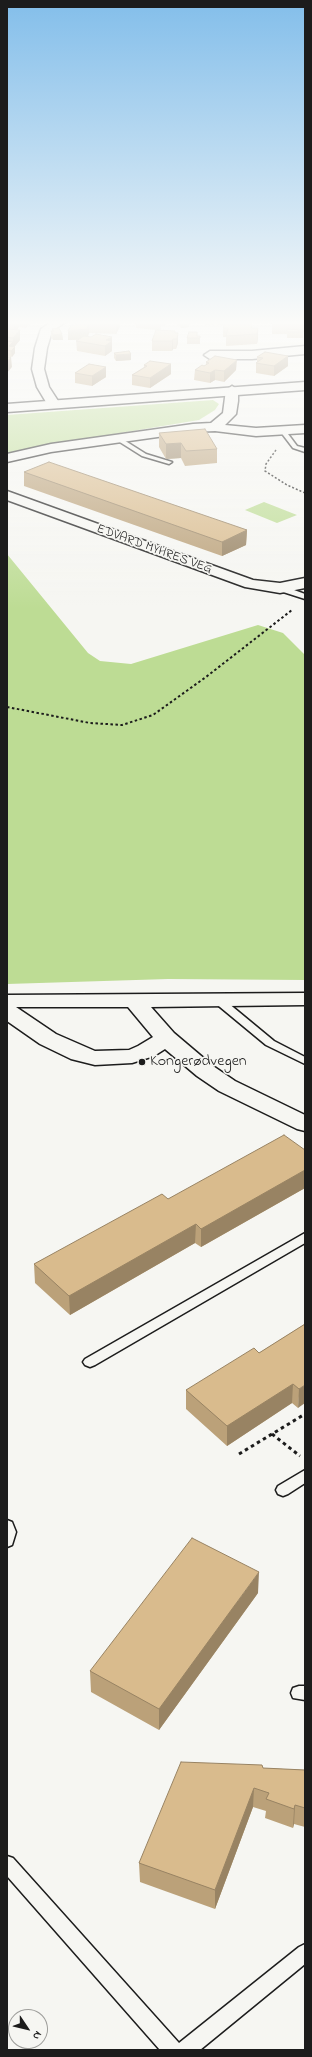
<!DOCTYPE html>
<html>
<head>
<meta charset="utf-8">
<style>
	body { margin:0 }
	#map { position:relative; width:312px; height:2057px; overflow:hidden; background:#f6f6f2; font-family:"Indie Flower",sans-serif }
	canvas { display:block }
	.frame { position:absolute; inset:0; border:8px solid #1c1c1c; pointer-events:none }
	.north { position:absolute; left:8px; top:2009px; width:40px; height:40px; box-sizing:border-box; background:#f6f6f2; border:1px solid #9f9f9c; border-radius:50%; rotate:125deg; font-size:11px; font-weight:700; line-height:16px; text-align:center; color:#1c1c1c }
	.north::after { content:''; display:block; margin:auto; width:14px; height:18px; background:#1c1c1c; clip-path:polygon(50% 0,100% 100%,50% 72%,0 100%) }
</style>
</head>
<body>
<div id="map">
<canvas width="312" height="2057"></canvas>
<div class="frame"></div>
<div class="north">N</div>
</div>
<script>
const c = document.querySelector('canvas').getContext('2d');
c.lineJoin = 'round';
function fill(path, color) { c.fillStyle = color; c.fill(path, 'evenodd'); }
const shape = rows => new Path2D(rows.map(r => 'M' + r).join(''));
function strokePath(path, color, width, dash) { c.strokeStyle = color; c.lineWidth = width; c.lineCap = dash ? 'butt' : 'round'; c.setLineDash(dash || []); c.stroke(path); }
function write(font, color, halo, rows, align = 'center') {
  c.font = font + ' "Indie Flower",sans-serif'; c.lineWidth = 3.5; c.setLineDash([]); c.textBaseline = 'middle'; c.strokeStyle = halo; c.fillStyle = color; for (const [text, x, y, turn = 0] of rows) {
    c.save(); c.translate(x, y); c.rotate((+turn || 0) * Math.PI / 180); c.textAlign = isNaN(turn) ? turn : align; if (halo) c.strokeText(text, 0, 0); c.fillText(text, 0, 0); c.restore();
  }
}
const green = shape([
	[213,400,219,404,215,410,199,420,30,448,7,453,7,415],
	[264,502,297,515,277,523,245,510],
	[7,554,88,653,100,661,131,664,258,625,283,633,305,655,305,980,168,979,7,984]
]);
const pathFar2 = shape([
	[276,450,266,464,265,471,287,485,305,493]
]);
const pathFar1 = shape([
	[7,707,90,723,122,725,153,715,206,677,292,610]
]);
const path = shape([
	[272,1434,300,1456],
	[239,1454,305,1414]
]);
const lane = shape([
	[281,430,285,430,297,446,305,448,305,452,293,448,280,431,281,430],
	[115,437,119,437,146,454,172,462,169,464,142,456,115,439,115,437],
	[277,586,283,586,305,594,305,599,277,590,277,586],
	[218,997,222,998,274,1041,305,1057,305,1064,266,1045,214,1002,213,1000,214,998,218,997],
	[305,1233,305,1243,95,1365,90,1367,85,1365,83,1362,85,1359,305,1233],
	[305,1470,305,1483,288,1494,283,1496,278,1494,276,1490,278,1486,305,1470],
	[7,1520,12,1522,16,1532,12,1545,7,1547,7,1520],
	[299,1686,305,1686,305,1700,293,1698,291,1693,293,1688,299,1686],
	[7,1856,13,1858,179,2043,299,1947,305,1944,305,1964,200,2050,160,2050,7,1876,7,1856]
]);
const street = shape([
	[53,321,67,321,52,331,47,348,44,369,49,387,60,404,54,408,49,407,37,387,32,369,35,348,41,329,53,321],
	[305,346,305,354,252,359,210,359,204,355,210,351,252,351,305,346],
	[232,386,238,390,238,401,236,414,225,425,256,428,305,425,305,433,256,436,215,431,193,432,51,452,7,462,7,454,51,444,193,424,211,423,223,413,226,390,232,386],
	[7,491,253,580,280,583,305,578,305,588,280,593,245,587,7,500,7,491],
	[305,993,305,1005,151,1007,174,1033,213,1066,235,1081,305,1115,305,1131,297,1129,219,1091,197,1076,165,1049,154,1056,132,1063,95,1065,71,1059,40,1044,7,1021,7,995,305,993],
	[16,1007,128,1007,153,1037,138,1046,129,1050,95,1051,56,1034,16,1007]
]);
const secondary = shape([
	[305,382,305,390,7,412,7,404,305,382]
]);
const wall = shape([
	[7,321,30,321,30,323,26,328,19,327,17,330,20,330,20,340,14,347,15,353,12,357,7,356],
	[77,321,120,321,120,326,116,334,89,333,88,337,112,337,112,351,105,356,77,351,76,341,79,340,68,340,68,331,75,325],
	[135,321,167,321,165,326,161,326,160,330,175,333,178,343,176,349,173,349,172,351,152,351,152,341,159,330,136,328],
	[176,321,189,321,189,327,181,328,176,323],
	[204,321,224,321,224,325,204,324],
	[252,321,252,328,258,328,258,338,257,344,226,346,226,337,223,337,223,328],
	[272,321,304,321,303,338,287,338,287,334,272,334],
	[52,329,62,334,63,340,53,340,51,337,51,331,52,331],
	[197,336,200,336,200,344,187,344,187,338],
	[114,353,131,360,116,361,114,358],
	[288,356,288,366,274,376,256,373,256,363,257,362,257,357],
	[206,362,236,370,224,382,215,380,210,383,194,380,195,370,206,365],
	[171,364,171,374,150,388,132,385,132,375,144,367,144,365],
	[75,373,106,377,92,386,75,383],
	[159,433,217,449,217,463,185,466,181,458,166,459,159,447],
	[24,472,247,530,246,545,222,556,24,486],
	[305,1034,305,1049,304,1049],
	[305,1150,305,1188,201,1247,195,1243,70,1315,35,1283,34,1264,168,1199],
	[305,1324,298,1408,292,1403,227,1446,186,1409,186,1390,259,1353],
	[258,1593,159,1730,91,1692,90,1671],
	[263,1768,305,1770,305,1827,294,1824,293,1828,265,1818,266,1811,253,1807,215,1909,140,1882,139,1863]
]);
const shadedWall = shape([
	[16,321,19,321,19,327,14,333,14,323],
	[26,321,30,321,30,323,26,328],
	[118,321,120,321,120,326,116,334,116,324],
	[160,321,161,321,161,326,160,330],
	[190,321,189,327,181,328,181,323],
	[89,323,89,333,87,339,68,340,68,331],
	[258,328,258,338,257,344,257,334],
	[20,330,20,340,11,351,9,346,13,342,13,338],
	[178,333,178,343,176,349,177,339],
	[62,334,63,340,53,340,53,335],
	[112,337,112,351,105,356,105,346,106,340],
	[173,339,173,349,172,351,172,341],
	[15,347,15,353,12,357,11,351],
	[131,354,131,360,116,361,116,355],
	[288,356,288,366,274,376,274,366],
	[11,357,12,367,7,373,7,362],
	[237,360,236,370,224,382,224,371],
	[171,364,171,374,150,388,150,378],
	[106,367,106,377,92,386,92,376],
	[215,370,215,380,210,383,210,373],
	[181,443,181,458,166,459,166,444],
	[247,530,246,545,222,556,222,542],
	[305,1170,305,1188,201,1247,201,1229],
	[196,1224,195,1243,70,1315,69,1296],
	[293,1384,292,1403,227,1446,227,1426],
	[305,1385,305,1403,298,1408,299,1389],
	[259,1572,258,1593,159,1730,159,1709],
	[254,1788,253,1807,215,1909,215,1890],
	[295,1805,294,1824,293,1828,294,1809]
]);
const building = shape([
	[7,321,16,321,14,323,7,323,7,321],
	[77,321,118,321,116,324,89,323,87,329,68,331,71,325,75,325,77,321],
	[179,321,190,321,181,323,179,321],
	[252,321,251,328,258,328,257,334,226,336,228,328,223,328,224,323,252,321],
	[272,321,304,321,304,325,272,324,272,321],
	[59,328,62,334,53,335,51,331,54,331,52,329,59,328],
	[7,329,20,330,13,338,7,337,7,329],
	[287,329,303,330,303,332,287,332,287,329],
	[156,330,175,331,175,333,178,333,177,339,173,339,172,341,152,341,156,330],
	[189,332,197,332,197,336,200,336,200,338,187,338,189,332],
	[96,334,112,337,106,340,112,341,105,346,76,341,84,336,91,337,96,334],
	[7,341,13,342,9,346,15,347,11,351,7,350,7,341],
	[129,351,131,354,116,355,114,353,129,351],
	[265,352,288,356,274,366,256,363,263,358,257,357,265,352],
	[215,356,237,360,224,371,215,370,210,373,195,370,202,365,204,366,209,363,206,362,215,356],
	[7,357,11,357,7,362,7,357],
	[150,361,171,364,150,378,132,375,147,366,144,365,150,361],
	[89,364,106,367,92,376,75,373,89,364],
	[205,429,217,449,186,451,181,443,166,444,159,433,205,429],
	[49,462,247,530,222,542,24,472,49,462],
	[284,1135,305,1150,305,1170,201,1229,196,1224,69,1296,34,1264,162,1194,168,1199,284,1135],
	[305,1324,305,1385,299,1389,293,1384,227,1426,186,1390,254,1348,259,1353,305,1324],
	[192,1538,259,1572,159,1709,90,1671,192,1538],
	[181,1762,262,1765,263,1768,305,1770,305,1808,295,1805,294,1809,266,1799,269,1793,254,1788,215,1890,139,1863,181,1762]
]);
const markers = [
	[142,1062,4,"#1c1c1c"]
];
const farStreetnames = [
	["EDVARD MYHRES VEG",154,550,20]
];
const poiNames = [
	["Kongerødvegen",150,1062]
];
fill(green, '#bddc94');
strokePath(lane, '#1c1c1c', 3);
strokePath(street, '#1c1c1c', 3);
strokePath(secondary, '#1c1c1c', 3);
strokePath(pathFar2, '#1c1c1c', 1.5, [2, 2]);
strokePath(pathFar1, '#1c1c1c', 2, [2.5, 2.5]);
strokePath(path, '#1c1c1c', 3, [3.5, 3.5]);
fill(lane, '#f6f6f2');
fill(street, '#f6f6f2');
fill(secondary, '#f6f6f2');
fill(wall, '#bba179');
fill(shadedWall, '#988363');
fill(building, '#d9bb8d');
strokePath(building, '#988363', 1);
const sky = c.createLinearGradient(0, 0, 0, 609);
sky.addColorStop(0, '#83beea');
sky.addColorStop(0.53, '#fbfbf9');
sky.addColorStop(1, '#fbfbf900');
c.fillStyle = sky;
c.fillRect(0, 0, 312, 609);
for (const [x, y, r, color] of markers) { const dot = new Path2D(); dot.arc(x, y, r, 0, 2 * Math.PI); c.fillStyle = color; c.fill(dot); strokePath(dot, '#f6f6f2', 1.5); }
write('13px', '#1c1c1c', '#f6f6f2', farStreetnames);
write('16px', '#1c1c1c', '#f6f6f2', poiNames, 'left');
</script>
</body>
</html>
